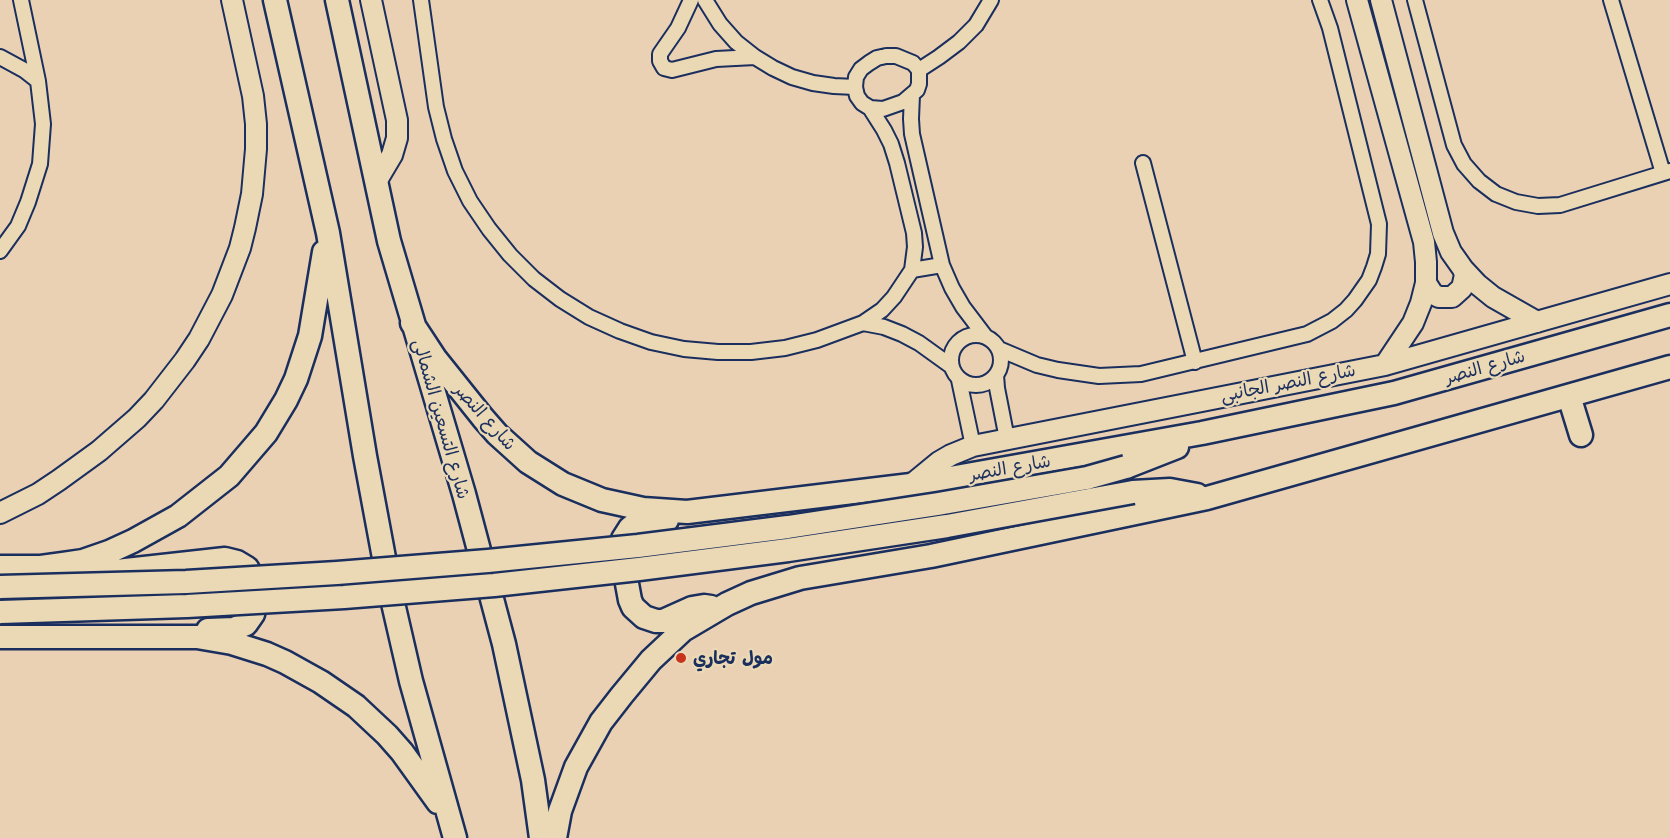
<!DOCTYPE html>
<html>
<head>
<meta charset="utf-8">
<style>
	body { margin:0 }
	canvas { display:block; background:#ebd1b4 }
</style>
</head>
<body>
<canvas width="1670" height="838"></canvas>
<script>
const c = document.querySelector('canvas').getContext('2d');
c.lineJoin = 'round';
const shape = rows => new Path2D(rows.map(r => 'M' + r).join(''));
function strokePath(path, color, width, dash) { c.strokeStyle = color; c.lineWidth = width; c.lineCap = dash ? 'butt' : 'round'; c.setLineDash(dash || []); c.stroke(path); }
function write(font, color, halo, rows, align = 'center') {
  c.font = font + ' Mali,"Playpen Sans Arabic",sans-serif'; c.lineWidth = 4.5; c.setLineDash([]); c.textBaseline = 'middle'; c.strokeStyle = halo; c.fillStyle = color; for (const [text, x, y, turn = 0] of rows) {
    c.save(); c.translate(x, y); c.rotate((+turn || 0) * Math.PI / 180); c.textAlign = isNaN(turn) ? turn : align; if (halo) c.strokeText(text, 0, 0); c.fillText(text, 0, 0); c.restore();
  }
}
const street = shape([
	[421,0,436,107,444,139,455,171,470,201,489,229,510,255,534,279,560,299,589,317,620,331,651,342,684,349,718,352,751,352,785,348,817,340,863,323,882,310,894,297,912,270,915,247,914,233,897,163,891,144,884,130,870,108],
	[691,0,678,28,660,54,660,61,664,68,672,70,716,59,755,57],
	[705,0,720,24,736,42,755,57,773,68,792,77,813,83,834,86,855,87],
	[1415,0,1454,145,1464,164,1479,181,1496,194,1516,202,1538,206,1560,205,1670,171],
	[1611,0,1663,173],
	[886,56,896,56,913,63,919,70,919,84,917,90,903,102,883,109,870,108,862,103,857,96,855,87,856,77,861,69,869,63,877,58,886,56],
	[0,57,24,70,38,81],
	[919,70,939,57,959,42,976,25,991,0],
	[912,95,911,119,912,134,942,265,952,288,963,307,985,336],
	[1143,163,1195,362],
	[0,251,18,226,28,202,40,164,43,124,38,81,21,0],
	[912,270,942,265],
	[863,323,884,327,902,334,919,343,951,366],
	'951 360a25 25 0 1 1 50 0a25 25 0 1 1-50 0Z',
	[999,349,1037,365,1058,370,1099,376,1141,374,1307,334,1332,321,1346,310,1355,300,1369,280,1374,267,1378,254,1379,224,1330,28,1320,0],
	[996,375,997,388,1007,439],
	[959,380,973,446]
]);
const secondary = shape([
	[371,0,397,120,397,138,392,155,376,182],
	[1357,0,1424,242,1426,262,1426,283,1421,303,1413,323,1385,365],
	[1381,0,1443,233,1451,252,1463,269,1477,284,1493,297,1537,322],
	[1426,283,1433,294,1439,297,1452,297,1462,288,1465,275,1463,269],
	[911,485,939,462,951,455,973,446,1385,365,1670,284],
	[0,513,38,494,59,480,99,451,137,418,154,400,185,360,199,339,222,295,240,248,245,228,252,194,256,149,256,124,253,96,232,0]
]);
const primary = shape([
	[275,0,328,233,365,456,390,590,411,681,455,838],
	[337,0,389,241,464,494,504,644,533,780,541,838],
	[412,323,435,358,483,418,497,434,528,462,563,484,602,500,643,509,687,512,911,485,1202,433,1394,393,1670,315],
	[1569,396,1581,435],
	[1126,467,1177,447],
	[1133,492,1170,490,1197,495],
	[667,520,641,522,635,524,630,528,623,539,621,551,630,600,633,607,644,617,656,621,663,621,692,608,704,606,711,607],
	[0,567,41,567,63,564,83,561,109,552,133,541,178,516,229,476,266,433,286,400,296,379,310,336,324,252],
	[65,575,81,575,225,559,237,562,247,568,253,578,256,603,253,614,246,624,234,629,208,630],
	[0,637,197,637,232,643,267,654,285,662,321,682,356,706,387,735,402,752,438,802],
	[555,838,560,811,576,767,601,722,622,695,651,660,683,630,727,604,751,593,800,578,931,556,1207,498,1670,367]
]);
const primaryBridge = shape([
	[0,587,186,582,337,573,488,561,638,546,788,527,938,504,1087,478,1126,467],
	[0,612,187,606,344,597,494,585,639,569,788,550,947,526,1133,492]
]);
const markers = [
	[681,658,6,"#c8321e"]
];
const streetNames = [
	["شارع النصر",1485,367,-16],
	["شارع النصر الجانبى",1288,383,-11],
	["شارع النصر",485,417,48],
	["شارع التسعين الشمالى",441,419,74],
	["شارع النصر",1010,468,-10]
];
const poiNames = [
	["مول تجاري",693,658]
];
strokePath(street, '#1b2f5e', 18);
strokePath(secondary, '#1b2f5e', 24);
strokePath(primary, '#1b2f5e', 27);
strokePath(street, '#ebd9b6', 14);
strokePath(secondary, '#ebd9b6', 20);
strokePath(primary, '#ebd9b6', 22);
strokePath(primaryBridge, '#1b2f5e', 27, []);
strokePath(primaryBridge, '#ebd9b6', 22);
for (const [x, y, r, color] of markers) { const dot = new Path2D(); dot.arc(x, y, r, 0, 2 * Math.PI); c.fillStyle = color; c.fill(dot); strokePath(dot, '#ebd9b6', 2); }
write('18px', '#1b2f5e', '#ebd9b6', streetNames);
write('bold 18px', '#1b2f5e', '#ebd9b6', poiNames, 'left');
</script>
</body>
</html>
